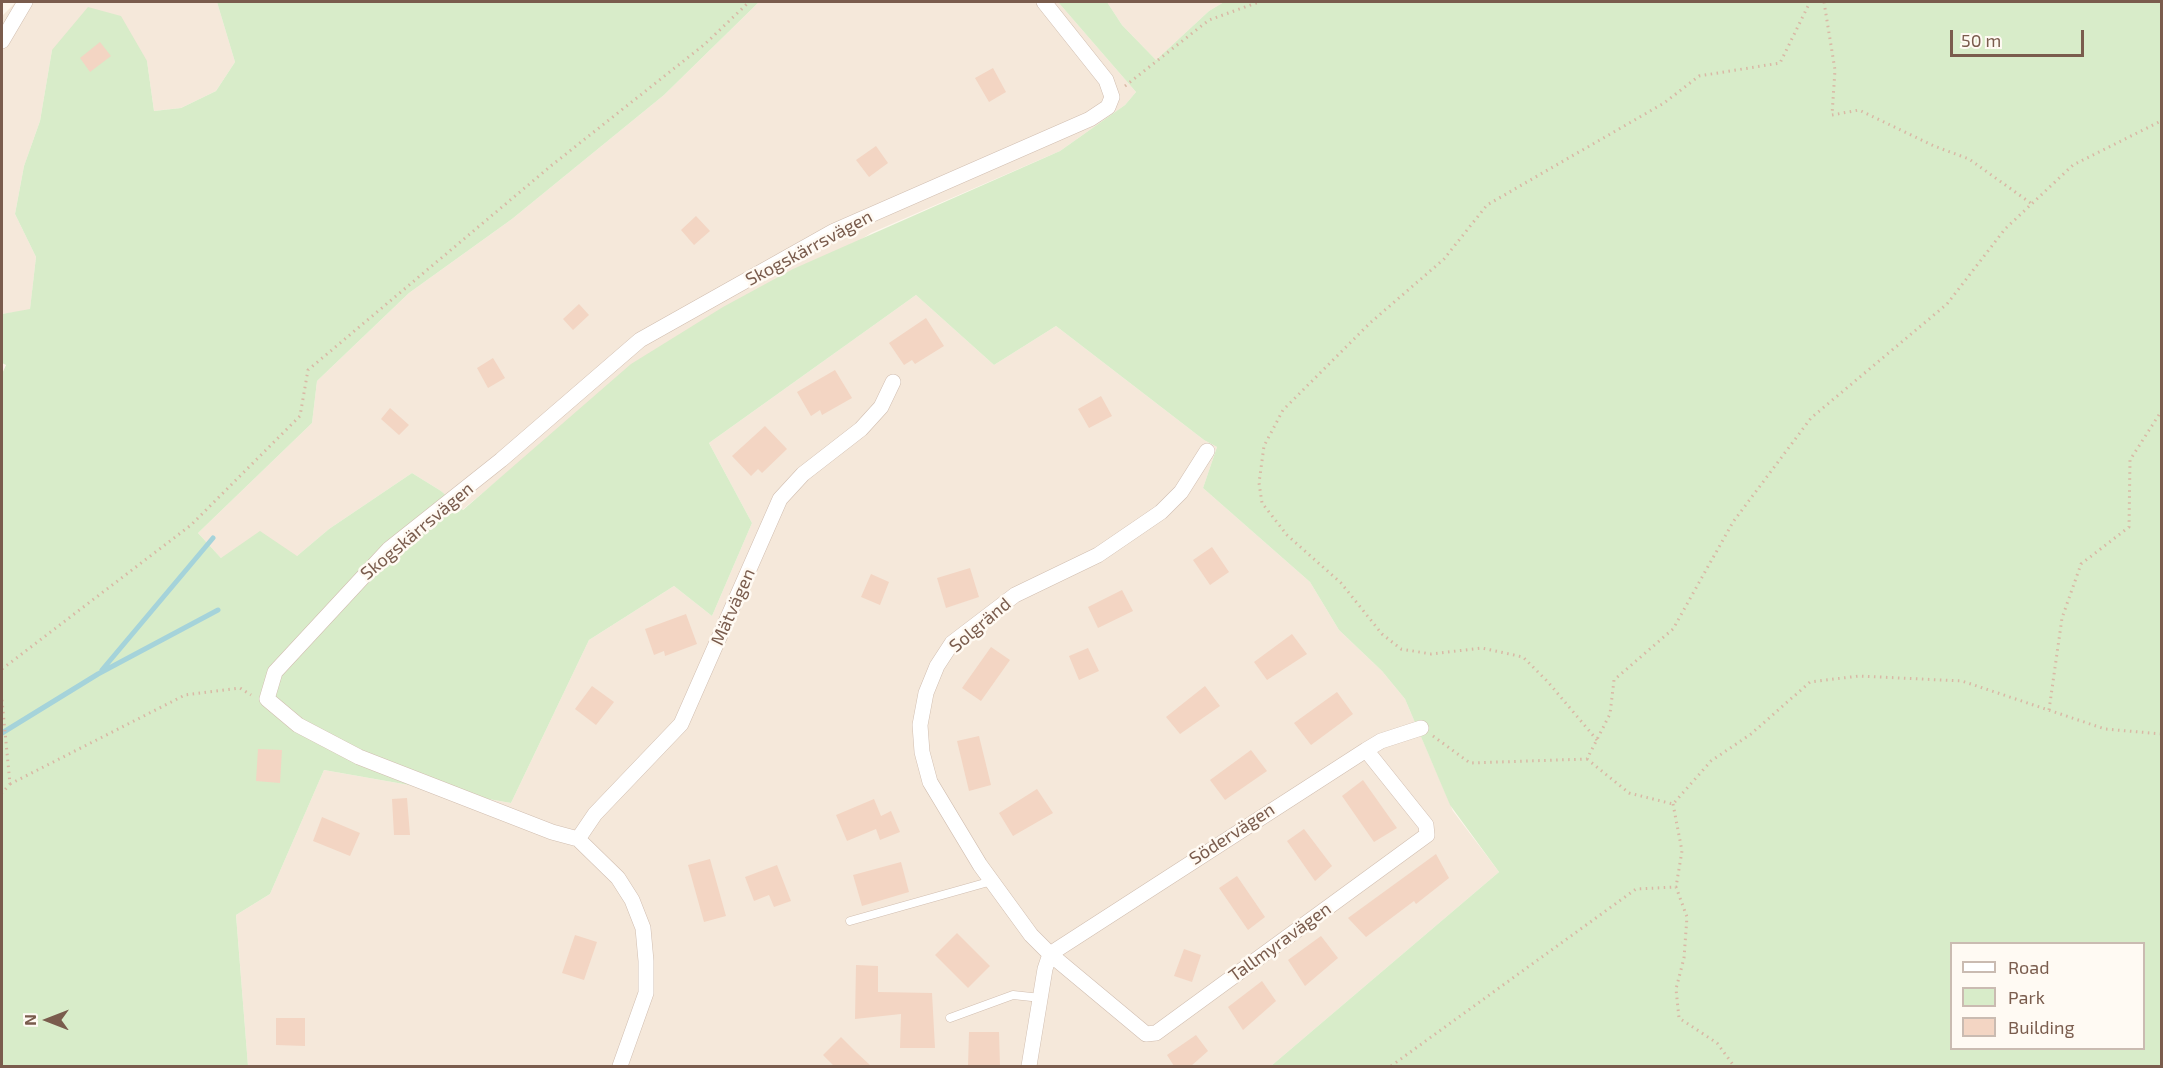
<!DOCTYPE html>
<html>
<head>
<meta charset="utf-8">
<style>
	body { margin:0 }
	#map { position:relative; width:2163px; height:1068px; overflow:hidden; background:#fdf6ec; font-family:"Exo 2",sans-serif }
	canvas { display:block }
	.frame { position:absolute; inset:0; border:3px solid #7a5c4d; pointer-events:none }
	.legend { position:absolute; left:1950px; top:942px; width:195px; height:108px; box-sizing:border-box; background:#fffaf3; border:2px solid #cabbb1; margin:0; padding:8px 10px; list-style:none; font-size:18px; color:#7a5c4d }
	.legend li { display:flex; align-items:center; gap:12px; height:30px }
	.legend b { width:30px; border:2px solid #cabbb1 }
	.north { position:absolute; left:18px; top:990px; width:60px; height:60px; -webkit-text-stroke:4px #fffaf3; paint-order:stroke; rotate:270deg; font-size:16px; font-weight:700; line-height:24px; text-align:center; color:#7a5c4d }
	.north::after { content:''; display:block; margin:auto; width:21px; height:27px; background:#7a5c4d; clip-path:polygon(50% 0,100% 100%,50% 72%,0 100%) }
	.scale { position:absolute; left:1950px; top:30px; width:134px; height:27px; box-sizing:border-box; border:3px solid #7a5c4d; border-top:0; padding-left:8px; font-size:18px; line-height:21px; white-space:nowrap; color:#7a5c4d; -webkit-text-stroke:4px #fffaf3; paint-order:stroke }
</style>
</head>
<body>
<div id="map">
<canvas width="2163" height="1068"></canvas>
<div class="frame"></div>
<ul class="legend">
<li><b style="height:8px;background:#fff"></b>Road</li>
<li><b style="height:16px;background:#d8ecc9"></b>Park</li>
<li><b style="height:16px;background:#f3d5c3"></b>Building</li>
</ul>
<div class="north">N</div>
<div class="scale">50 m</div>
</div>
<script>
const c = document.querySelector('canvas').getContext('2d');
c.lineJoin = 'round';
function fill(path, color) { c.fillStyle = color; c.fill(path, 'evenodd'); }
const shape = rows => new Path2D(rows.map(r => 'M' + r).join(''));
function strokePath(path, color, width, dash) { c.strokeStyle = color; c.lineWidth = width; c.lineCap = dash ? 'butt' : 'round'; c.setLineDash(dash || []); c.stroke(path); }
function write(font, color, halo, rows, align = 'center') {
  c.font = font + ' "Exo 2",sans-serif'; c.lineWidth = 5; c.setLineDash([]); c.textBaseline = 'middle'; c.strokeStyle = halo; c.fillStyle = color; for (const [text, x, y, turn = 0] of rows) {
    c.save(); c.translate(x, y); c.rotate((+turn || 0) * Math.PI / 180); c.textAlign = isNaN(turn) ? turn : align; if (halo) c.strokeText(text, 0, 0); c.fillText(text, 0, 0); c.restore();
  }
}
const residential = shape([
	[16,2,217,2,235,62,216,91,181,108,154,111,147,61,52,50,40,121,24,166,15,214,36,257,30,310,2,314,2,16],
	[759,2,1058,2,1136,92,1125,105,1060,151,871,233,525,458,462,510,441,491,412,473,329,529,297,556,221,558,198,533,312,423,317,381,409,293,512,219,664,95],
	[1107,2,1224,2,1209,11,1156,60,1122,25],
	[916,295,994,365,1056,326,1204,440,1217,447,1203,488,1310,582,1339,630,1382,671,1405,699,1453,811,1499,872,1271,1066,248,1066,236,915,270,894,324,770,511,803,589,640,674,586,712,616,752,523,709,443]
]);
const green = shape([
	[217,2,759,2,664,95,512,219,409,293,317,381,312,423,198,533,221,558,260,531,297,556,329,529,412,473,441,491,463,510,631,364,723,307,793,269,1060,151,1125,105,1136,92,1058,2,1107,2,1122,25,1156,60,1209,11,1224,2,2161,2,2161,1066,1271,1066,1499,872,1450,805,1405,699,1382,671,1339,630,1310,582,1203,488,1217,447,1204,440,1056,326,994,365,916,295,709,443,752,523,712,616,674,586,589,640,511,803,324,770,270,894,236,915,248,1066,2,1066,2,374,6,365,2,363,2,314,30,309,36,257,15,214,24,166,40,121,52,50,88,7,121,16,147,61,154,111,181,108,216,91,235,62],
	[1952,944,2144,944,2144,1048,1952,1048]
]);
const stream = shape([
	[102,670,213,538],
	[2,733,98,674,218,610]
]);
const building = shape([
	[100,42,111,56,90,72,80,58],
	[993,68,1006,92,989,102,975,78],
	[876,146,888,163,869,177,856,160],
	[696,216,710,231,694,245,681,230],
	[579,304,589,315,573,330,563,319],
	[926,318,944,346,915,364,912,360,904,365,889,343],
	[493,358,505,378,488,388,477,368],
	[835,370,852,398,822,415,820,410,811,416,797,392],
	[1101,396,1112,416,1089,428,1078,409],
	[390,408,409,425,399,435,381,419],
	[765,426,787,449,762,473,758,469,751,476,732,456],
	[1212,547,1229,572,1210,585,1193,560],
	[970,568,979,597,946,608,937,578],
	[871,574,889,582,880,605,861,597],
	[1122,590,1133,611,1098,628,1088,607],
	[686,614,697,644,665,656,664,651,654,655,645,629],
	[1292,634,1307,654,1267,680,1254,662],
	[991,647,1010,660,981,701,962,688],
	[1088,648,1099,671,1079,680,1069,656],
	[592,686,614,702,596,725,575,709],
	[1205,686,1220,706,1180,734,1166,717],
	[1337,692,1353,714,1311,745,1294,723],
	[979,736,991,785,969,791,957,741],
	[258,749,282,750,280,783,256,781],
	[1251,750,1267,771,1225,800,1210,780],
	[1363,780,1397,828,1374,842,1342,796],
	[1037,789,1053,813,1013,836,999,813],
	[407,798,410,835,394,835,392,799],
	[874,799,881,816,891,811,900,832,880,840,876,829,847,841,836,815],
	[322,817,360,833,350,856,313,841],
	[1304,829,1332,866,1315,881,1287,841],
	[1436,854,1449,878,1416,904,1414,901,1366,937,1348,918],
	[710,859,726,916,704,922,688,865],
	[901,862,909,892,862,906,853,875],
	[777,865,791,901,774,907,769,895,754,901,745,877],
	[1237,876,1265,917,1248,930,1219,888],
	[957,933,990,966,968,988,935,955],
	[575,935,597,942,584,980,562,973],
	[1321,936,1338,958,1305,986,1288,960],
	[1184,949,1201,955,1192,982,1174,976],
	[856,965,878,966,878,992,932,993,935,1048,900,1048,901,1014,855,1019],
	[1262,981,1276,1001,1243,1030,1228,1007],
	[276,1018,305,1018,305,1046,276,1045],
	[969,1032,999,1032,1000,1066,968,1066],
	[1196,1035,1208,1051,1191,1066,1174,1066,1167,1055],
	[841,1037,857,1053,871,1066,834,1066,823,1055]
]);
const path = shape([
	[1824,2,1835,70,1832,115,1859,110,1934,146,1969,159,2032,204],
	[1125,86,1209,20,1259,2],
	[2,669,191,525,300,416,308,370,552,165,705,44,749,2],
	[2,700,10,784,2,793],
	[2049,710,2062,618,2081,564,2129,527,2130,460,2162,410],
	[1433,736,1470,763,1587,759,1610,714,1614,680,1673,629,1733,522,1811,418,1947,304,2005,229,2073,165,2159,122,2162,124],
	[1597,740,1548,682,1523,657,1482,648,1431,654,1401,649,1382,634,1341,583,1287,535,1262,503,1259,483,1264,446,1283,410,1370,323,1444,259,1487,205,1664,103,1699,76,1780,63,1810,2],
	[1587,759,1629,793,1673,804,1711,761,1751,734,1810,682,1859,676,1962,681,2105,729,2162,734],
	[10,784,185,695,240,688,251,695],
	[1673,804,1682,851,1676,887],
	[1391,1066,1636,889,1676,887,1687,917,1684,958,1676,989,1679,1018,1717,1043,1734,1066]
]);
const lane = shape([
	[850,921,992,881],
	[950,1018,1013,995,1041,998]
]);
const street = shape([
	[2,41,25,2],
	[1366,750,1426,825,1427,835,1156,1033,1146,1034,1050,954,1366,750,1381,741,1421,728],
	[578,839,595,814,681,724,780,499,803,474,861,429,881,407,893,382],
	[620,1066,646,993,646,961,643,928,632,900,618,878,578,839,552,832,359,757,298,725,267,699,275,672,389,549,501,460,640,340,834,231,1090,119,1108,107,1112,97,1106,80,1044,2],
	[1029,1066,1045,969,1050,954,1031,935,980,865,930,782,922,752,920,725,926,693,937,666,952,643,1015,595,1098,555,1161,512,1181,492,1207,451]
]);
const streetNames = [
	["Skogskärrsvägen",809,248,-28],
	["Skogskärrsvägen",417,531,-40],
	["Mätvägen",733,607,-66],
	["Solgränd",980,625,-40],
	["Södervägen",1232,834,-33],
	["Tallmyravägen",1280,942,-36]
];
fill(residential, '#f5e8da');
fill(green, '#d8ecc9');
strokePath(stream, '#a5d3da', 5);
fill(building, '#f3d5c3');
strokePath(lane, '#d1beb0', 9);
strokePath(street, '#d1beb0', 16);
strokePath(path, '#d9b8a5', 3, [1.5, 4.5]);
strokePath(lane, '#fff', 8);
strokePath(street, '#fff', 15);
write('18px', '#7a5c4d', '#fffaf3', streetNames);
</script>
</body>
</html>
